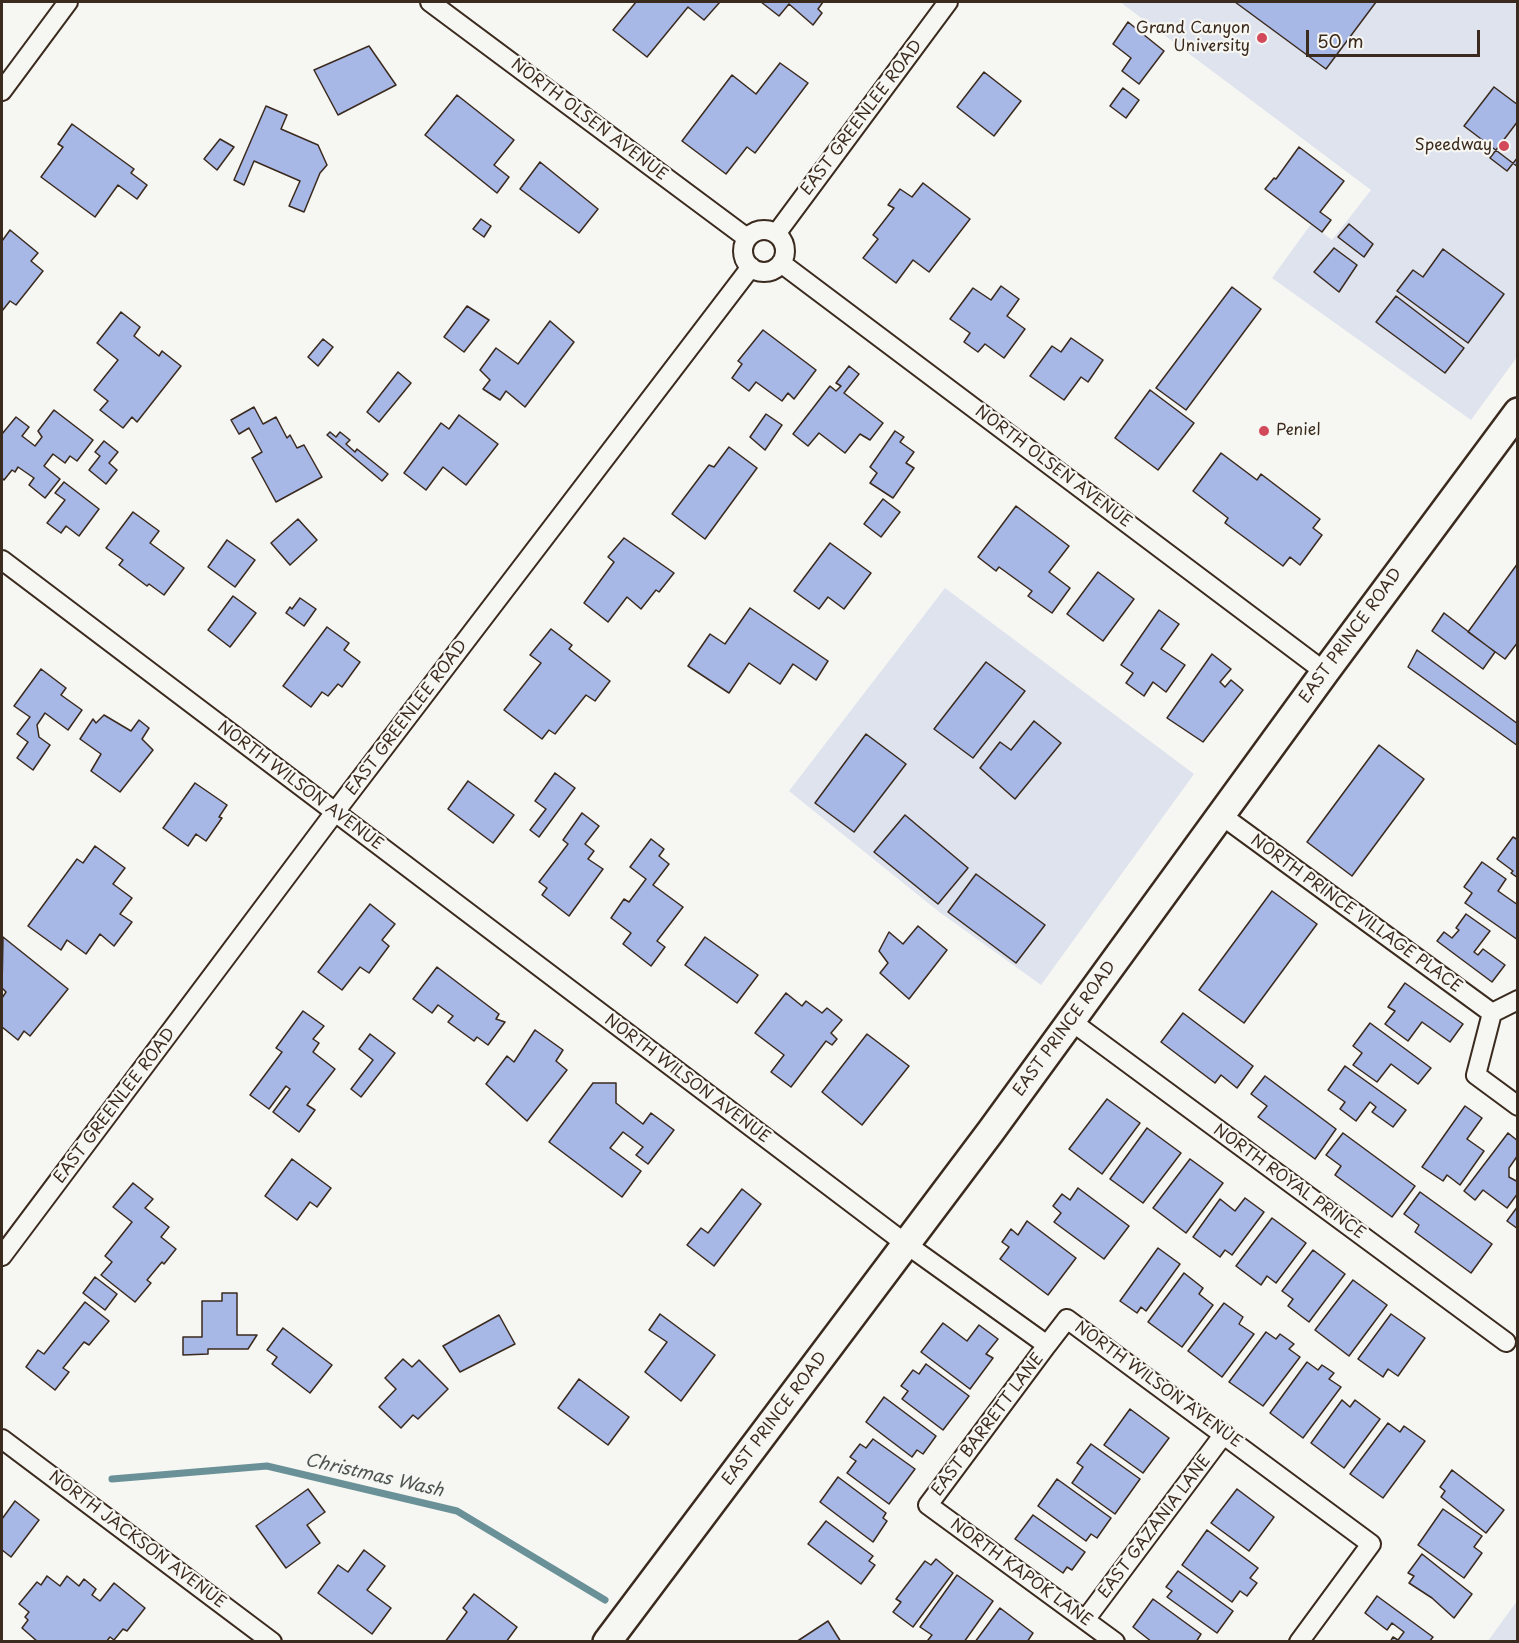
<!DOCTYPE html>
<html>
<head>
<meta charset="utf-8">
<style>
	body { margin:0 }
	#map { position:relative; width:1519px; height:1643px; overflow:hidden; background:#f6f6f2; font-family:"Playpen Sans",sans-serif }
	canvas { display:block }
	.frame { position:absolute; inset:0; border:3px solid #3b2a1e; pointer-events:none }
	.scale { position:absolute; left:1306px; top:30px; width:174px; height:27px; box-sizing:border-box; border:3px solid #3b2a1e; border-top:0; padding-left:8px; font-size:18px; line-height:21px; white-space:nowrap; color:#3b2a1e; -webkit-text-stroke:4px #f6f6f2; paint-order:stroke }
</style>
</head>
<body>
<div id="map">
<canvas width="1519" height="1643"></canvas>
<div class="frame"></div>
<div class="scale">50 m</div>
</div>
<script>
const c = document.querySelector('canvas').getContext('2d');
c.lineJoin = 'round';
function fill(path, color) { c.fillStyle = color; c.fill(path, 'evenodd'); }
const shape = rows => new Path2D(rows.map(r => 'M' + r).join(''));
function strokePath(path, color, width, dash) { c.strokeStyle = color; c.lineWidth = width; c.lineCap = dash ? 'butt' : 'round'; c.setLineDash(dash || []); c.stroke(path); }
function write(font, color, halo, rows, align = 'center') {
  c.font = font + ' "Playpen Sans",sans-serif'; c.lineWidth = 4.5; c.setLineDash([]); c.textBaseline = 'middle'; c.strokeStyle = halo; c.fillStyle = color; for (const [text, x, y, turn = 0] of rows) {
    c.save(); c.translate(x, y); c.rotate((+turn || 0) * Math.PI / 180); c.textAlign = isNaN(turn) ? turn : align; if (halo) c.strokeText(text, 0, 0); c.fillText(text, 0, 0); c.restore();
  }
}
const built = shape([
	[1120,2,1517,2,1517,357,1471,420,1272,278,1311,224,1332,240,1371,190],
	[945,588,1194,774,1041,985,938,911,789,791],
	[1517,1601,1517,1641,1488,1641]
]);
const stream = shape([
	[112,1479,267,1466,457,1511,605,1600]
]);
const building = shape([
	[636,2,720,2,704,20,688,7,647,57,613,30,636,2],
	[761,2,823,2,818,9,822,13,813,25,789,4,779,16,761,2],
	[1235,2,1376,2,1326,69,1235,2],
	[1128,22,1164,51,1139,84,1122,71,1131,58,1113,44,1128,22],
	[369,46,396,85,338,115,314,70,369,46],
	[780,63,808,83,755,153,747,147,726,174,682,141,732,75,756,94,780,63],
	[984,72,1021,101,994,136,957,107,984,72],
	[1494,87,1518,105,1518,167,1464,126,1494,87],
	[1123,88,1139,100,1126,118,1110,106,1123,88],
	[457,95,514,140,494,165,509,177,497,193,425,135,457,95],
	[266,106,287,115,281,129,318,145,327,165,320,173,304,212,289,206,300,181,254,161,244,185,234,180,266,106],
	[1518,121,1518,157,1507,171,1490,158,1518,121],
	[72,124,134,169,131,173,147,185,137,199,118,185,95,217,41,177,63,147,58,144,72,124],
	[220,139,234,147,217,170,204,159,220,139],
	[1299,147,1344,181,1320,212,1331,220,1322,232,1265,189,1274,178,1276,179,1299,147],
	[540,162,598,209,579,233,520,189,540,162],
	[923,183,970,219,929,272,913,260,896,283,863,258,878,239,873,235,894,208,888,205,900,189,912,197,923,183],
	[481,219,491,226,484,237,473,229,481,219],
	[1349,224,1373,244,1364,257,1338,237,1349,224],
	[10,230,38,253,31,261,43,271,16,305,10,301,2,311,2,241,10,230],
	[1334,248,1357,265,1339,292,1314,272,1334,248],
	[1443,249,1504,294,1468,343,1397,291,1413,270,1423,277,1443,249],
	[1001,286,1019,299,1007,316,1025,329,1004,358,985,344,978,352,964,342,970,333,950,319,973,288,991,300,1001,286],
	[1232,287,1261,309,1186,410,1156,388,1232,287],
	[1396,296,1464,348,1445,373,1376,322,1396,296],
	[467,306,489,320,464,352,444,337,467,306],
	[121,312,140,327,134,336,159,356,162,351,181,366,137,422,132,417,123,428,100,410,108,401,94,390,118,360,97,343,121,312],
	[550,321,574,342,525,407,506,391,500,400,483,389,490,380,480,370,496,348,518,364,550,321],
	[763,330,816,370,794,399,788,393,782,401,756,382,749,391,732,378,742,364,738,361,763,330],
	[1071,338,1103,360,1088,382,1081,377,1064,400,1030,376,1052,346,1061,352,1071,338],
	[323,339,333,347,318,366,308,357,323,339],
	[849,366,859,374,844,393,883,423,870,440,860,434,845,453,819,433,808,446,793,434,830,386,836,391,841,386,836,383,849,366],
	[398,372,411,383,379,422,367,412,398,372],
	[1150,390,1194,423,1158,470,1115,438,1150,390],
	[254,407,263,424,276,417,287,438,290,435,297,448,304,445,322,477,276,502,252,458,262,452,249,428,239,434,231,420,254,407],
	[54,410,93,440,77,461,70,456,65,463,53,454,44,466,60,479,45,498,29,485,34,478,18,467,15,472,12,470,4,480,2,478,2,434,16,417,29,427,22,436,35,446,42,437,38,431,54,410],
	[766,414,782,425,765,450,750,437,766,414],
	[459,415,498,444,466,485,443,467,426,490,404,473,441,423,449,429,459,415],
	[895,431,904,437,900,442,914,452,906,463,914,468,893,498,870,483,877,473,870,467,895,431],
	[330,432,336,437,340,432,350,440,346,444,355,452,357,449,388,474,382,481,327,435,330,432],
	[104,441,118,452,109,463,117,470,106,484,89,470,100,456,95,452,104,441],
	[729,447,757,468,705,539,672,514,709,465,714,467,729,447],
	[1221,453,1257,480,1261,474,1320,519,1313,528,1322,535,1300,565,1290,557,1283,566,1225,523,1228,518,1193,491,1221,453],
	[64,482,99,509,79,536,66,526,61,533,47,523,65,500,55,493,64,482],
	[883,499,900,512,881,537,864,524,883,499],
	[1016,506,1069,546,1049,572,1070,588,1052,613,1028,596,1032,591,999,567,996,571,978,557,1016,506],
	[133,512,159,531,150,543,184,568,164,595,149,584,147,586,119,565,123,560,106,548,133,512],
	[298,519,317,540,290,565,271,543,298,519],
	[624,538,674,573,659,592,656,590,641,609,627,597,608,622,584,603,614,562,608,557,624,538],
	[227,540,255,560,235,587,208,567,227,540],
	[830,543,871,573,844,609,828,597,819,609,794,591,830,543],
	[1518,563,1518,642,1505,659,1468,632,1518,563],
	[1098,572,1134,599,1103,641,1067,614,1098,572],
	[233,596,256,613,230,647,208,630,233,596],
	[300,598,316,609,304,626,286,613,290,607,292,609,300,598],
	[750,608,828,661,816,680,793,664,780,684,749,663,729,693,688,666,710,634,725,644,750,608],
	[1159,610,1179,624,1161,649,1185,665,1166,692,1153,682,1144,696,1126,683,1133,673,1121,665,1159,610],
	[1444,613,1495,652,1483,669,1432,631,1444,613],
	[327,627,349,643,344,650,360,662,342,687,338,684,328,696,322,692,311,707,283,686,327,627],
	[551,629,572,645,569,649,610,681,595,701,586,695,555,734,549,730,542,739,504,710,541,663,530,655,551,629],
	[1417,650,1518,724,1518,746,1408,667,1417,650],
	[1212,654,1231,669,1220,682,1225,687,1231,680,1243,690,1203,742,1167,718,1212,654],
	[986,662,1025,691,973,758,934,729,986,662],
	[41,669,66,688,61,695,82,710,68,730,45,713,37,725,39,737,50,745,33,770,17,758,28,742,17,734,30,717,14,706,41,669],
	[104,715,131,731,139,720,149,728,142,739,153,750,120,792,91,771,101,754,80,739,93,719,96,723,104,715],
	[1034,721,1061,743,1015,799,980,768,1000,742,1011,750,1034,721],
	[866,734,906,764,854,832,815,803,866,734],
	[1379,745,1424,779,1352,876,1307,842,1379,745],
	[555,773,575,788,539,837,530,830,546,809,535,801,555,773],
	[468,781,514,815,493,843,448,809,468,781],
	[195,783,227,805,219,817,222,818,206,841,196,834,188,846,163,828,195,783],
	[582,813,599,826,585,844,594,851,588,859,603,869,569,916,542,895,547,888,539,882,568,844,563,840,582,813],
	[905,815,968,868,938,904,874,852,905,815],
	[1513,837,1518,840,1518,878,1511,873,1513,871,1497,859,1513,837],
	[651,839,664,849,659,856,669,864,653,885,683,907,657,941,665,947,651,966,623,944,631,933,611,918,624,899,629,902,646,879,630,867,651,839],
	[95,846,125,868,113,884,132,898,120,914,132,922,114,946,100,934,86,954,67,940,61,950,28,926,77,859,83,863,95,846],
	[1482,862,1506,879,1498,891,1518,905,1518,940,1465,903,1472,893,1464,887,1482,862],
	[976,874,1045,925,1016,963,948,912,976,874],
	[1272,891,1317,924,1244,1023,1199,990,1272,891],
	[370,904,395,924,382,940,389,946,369,973,360,967,342,990,318,972,370,904],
	[1466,914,1490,931,1474,952,1478,955,1483,949,1505,965,1492,982,1437,941,1444,932,1452,938,1459,930,1456,928,1466,914],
	[918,926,947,950,909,999,880,973,888,963,879,951,889,932,903,944,918,926],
	[3,937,68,989,30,1036,24,1031,18,1040,2,1027,2,998,6,992,2,988,3,937],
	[705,937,758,975,737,1003,685,965,705,937],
	[437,967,499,1014,496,1019,505,1022,488,1045,477,1037,474,1041,448,1022,453,1016,438,1005,432,1013,413,999,437,967],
	[1405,983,1463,1024,1450,1042,1422,1022,1408,1041,1385,1024,1395,1011,1388,1007,1405,983],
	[786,993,802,1006,806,1001,822,1013,827,1008,842,1020,831,1033,837,1039,832,1045,826,1041,791,1087,771,1072,784,1055,755,1033,786,993],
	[303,1011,324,1026,313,1039,319,1043,313,1052,335,1069,307,1105,315,1110,299,1132,273,1112,290,1089,286,1086,269,1109,250,1095,282,1052,276,1048,303,1011],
	[1183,1013,1253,1066,1237,1088,1221,1075,1215,1083,1161,1042,1183,1013],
	[1370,1023,1431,1068,1418,1084,1391,1064,1377,1082,1353,1065,1362,1053,1353,1046,1370,1023],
	[535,1030,563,1050,556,1061,567,1070,527,1121,486,1084,507,1056,514,1062,535,1030],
	[370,1034,395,1053,361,1097,351,1089,373,1060,359,1049,370,1034],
	[867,1034,909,1066,862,1125,822,1092,867,1034],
	[1345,1066,1406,1110,1393,1127,1372,1112,1376,1107,1370,1102,1356,1121,1340,1109,1345,1102,1328,1090,1345,1066],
	[1265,1076,1336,1129,1315,1159,1258,1117,1267,1106,1251,1094,1265,1076],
	[593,1083,616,1083,616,1103,643,1124,651,1113,674,1130,648,1164,636,1155,643,1147,623,1132,610,1148,641,1171,622,1197,549,1142,593,1083],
	[1107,1099,1140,1123,1102,1174,1069,1149,1107,1099],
	[1465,1106,1482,1118,1467,1139,1484,1151,1460,1185,1447,1175,1443,1181,1422,1167,1465,1106],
	[1147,1128,1181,1153,1143,1203,1110,1179,1147,1128],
	[1343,1133,1415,1186,1392,1217,1335,1175,1341,1166,1326,1155,1343,1133],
	[1508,1133,1518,1141,1518,1155,1509,1168,1509,1177,1518,1182,1518,1193,1507,1208,1483,1190,1475,1200,1464,1191,1508,1133],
	[292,1159,331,1188,317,1207,310,1202,297,1220,265,1196,292,1159],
	[1190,1159,1223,1183,1186,1233,1153,1208,1190,1159],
	[133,1183,153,1199,145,1208,169,1227,161,1237,176,1249,164,1264,162,1262,147,1280,151,1283,135,1302,101,1275,112,1262,105,1256,132,1222,113,1207,133,1183],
	[1078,1188,1129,1226,1104,1259,1054,1222,1061,1213,1053,1206,1062,1194,1070,1200,1078,1188],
	[742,1189,761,1204,714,1266,687,1245,701,1228,708,1233,742,1189],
	[1420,1192,1492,1244,1471,1273,1415,1232,1419,1225,1404,1214,1420,1192],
	[1245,1198,1264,1212,1232,1255,1225,1250,1220,1257,1193,1237,1220,1199,1235,1211,1245,1198],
	[1518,1206,1518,1229,1507,1221,1518,1206],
	[1272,1218,1306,1243,1276,1283,1267,1276,1261,1285,1236,1266,1272,1218],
	[1027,1221,1076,1258,1048,1295,1000,1259,1009,1247,1002,1242,1011,1229,1018,1235,1027,1221],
	[1158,1248,1180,1264,1146,1311,1141,1307,1137,1313,1120,1301,1158,1248],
	[1313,1250,1345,1274,1309,1322,1288,1306,1293,1299,1282,1291,1313,1250],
	[1184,1273,1203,1288,1199,1294,1213,1305,1182,1347,1148,1322,1184,1273],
	[95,1277,117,1294,105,1310,83,1293,95,1277],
	[1353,1280,1387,1305,1349,1356,1315,1330,1353,1280],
	[222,1293,237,1293,237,1335,257,1335,248,1349,208,1349,208,1354,183,1355,183,1337,202,1337,202,1301,222,1301,222,1293],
	[85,1302,109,1321,89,1345,84,1342,63,1368,69,1372,55,1390,26,1367,38,1350,44,1354,85,1302],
	[1224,1303,1243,1317,1239,1324,1254,1334,1222,1377,1188,1351,1224,1303],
	[660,1314,715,1355,681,1401,645,1372,667,1342,649,1330,660,1314],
	[1391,1314,1425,1338,1398,1376,1388,1369,1383,1377,1358,1359,1391,1314],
	[499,1315,515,1344,460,1372,443,1346,499,1315],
	[943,1323,967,1341,979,1325,998,1339,986,1354,993,1358,970,1389,921,1352,943,1323],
	[283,1328,332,1365,310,1393,272,1364,277,1357,267,1350,283,1328],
	[1266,1332,1276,1339,1280,1334,1294,1344,1289,1349,1300,1357,1263,1406,1229,1382,1266,1332],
	[403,1359,412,1367,419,1360,448,1389,418,1419,413,1415,401,1428,379,1407,396,1389,385,1378,403,1359],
	[1307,1362,1318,1370,1322,1365,1334,1373,1329,1379,1341,1387,1303,1438,1270,1413,1307,1362],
	[926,1364,969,1396,943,1430,902,1399,908,1391,901,1386,913,1370,919,1374,926,1364],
	[579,1379,629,1417,608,1445,558,1408,579,1379],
	[884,1397,936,1436,923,1454,917,1450,912,1457,866,1422,884,1397],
	[1342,1400,1350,1407,1355,1400,1380,1419,1344,1468,1311,1443,1342,1400],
	[1130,1409,1169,1438,1143,1473,1104,1445,1130,1409],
	[1388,1423,1400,1432,1404,1426,1425,1441,1383,1498,1350,1474,1388,1423],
	[873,1439,915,1469,889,1504,847,1473,856,1461,850,1457,860,1444,866,1448,873,1439],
	[1091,1444,1140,1479,1115,1514,1072,1483,1083,1467,1077,1463,1091,1444],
	[1452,1470,1504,1510,1486,1533,1441,1497,1445,1491,1440,1487,1452,1470],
	[838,1477,886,1513,883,1518,887,1521,873,1542,820,1502,838,1477],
	[1057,1479,1111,1518,1097,1538,1091,1534,1086,1541,1038,1506,1057,1479],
	[308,1489,325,1512,307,1525,320,1543,286,1568,256,1526,308,1489],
	[1237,1489,1274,1517,1249,1551,1211,1523,1237,1489],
	[15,1501,39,1520,11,1557,2,1550,2,1519,15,1501],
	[1443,1509,1482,1536,1474,1547,1482,1553,1464,1578,1418,1545,1443,1509],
	[1033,1515,1085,1552,1072,1570,1067,1567,1063,1573,1015,1539,1033,1515],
	[826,1521,873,1556,869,1561,875,1565,861,1584,808,1544,826,1521],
	[1207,1530,1258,1568,1250,1578,1257,1583,1247,1596,1240,1591,1232,1602,1182,1565,1207,1530],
	[364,1550,385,1566,367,1590,391,1608,372,1634,318,1593,338,1565,348,1572,364,1550],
	[1422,1554,1472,1594,1454,1618,1432,1598,1409,1583,1414,1576,1408,1573,1422,1554],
	[936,1559,953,1573,913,1627,893,1612,901,1602,896,1599,925,1561,931,1565,936,1559],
	[1178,1571,1233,1611,1217,1633,1167,1597,1172,1591,1166,1587,1178,1571],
	[957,1575,993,1601,964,1642,930,1642,928,1640,932,1635,920,1627,957,1575],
	[47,1576,60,1586,67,1576,79,1586,84,1579,96,1589,92,1595,100,1601,114,1583,145,1608,127,1631,123,1629,114,1640,110,1637,106,1642,38,1642,22,1628,28,1620,25,1617,29,1612,19,1604,37,1582,41,1585,47,1576],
	[474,1594,517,1627,506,1642,445,1642,467,1612,463,1608,474,1594],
	[1377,1596,1433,1637,1429,1642,1390,1642,1393,1637,1398,1640,1404,1632,1392,1623,1387,1630,1365,1613,1377,1596],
	[1153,1599,1201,1634,1196,1642,1152,1642,1133,1627,1153,1599],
	[1000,1608,1033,1633,1027,1642,975,1642,1000,1608],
	[828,1621,841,1642,796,1642,828,1621]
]);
const street = shape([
	[430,2,747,238],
	[2,91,68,2],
	'743 251a21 21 0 1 1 42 0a21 21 0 1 1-42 0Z',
	[776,234,948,2],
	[781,263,1325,672],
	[2,560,906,1244,1047,1345,1067,1319,1371,1544,1299,1642],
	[1221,815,1492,1013],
	[1518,1000,1492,1013,1476,1075,1518,1106],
	[1071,1021,1506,1342],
	[2,1256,335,812,751,267],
	[1047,1345,928,1505,1115,1642],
	[2,1439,272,1642],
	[1085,1620,1224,1434]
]);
const secondary = shape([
	[607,1642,991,1131,1325,672,1518,412]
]);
const markers = [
	[1262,38,6,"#d1495b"],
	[1504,146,6,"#d1495b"],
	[1264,431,6,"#d1495b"]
];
const poiNames = [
	["Grand Canyon",1250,29],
	["University",1250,47],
	["Speedway",1492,146],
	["Peniel",1276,431,"left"]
];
const streetNames = [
	["EAST GREENLEE ROAD",862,118,-53],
	["NORTH OLSEN AVENUE",589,120,37],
	["NORTH OLSEN AVENUE",1053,467,37],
	["EAST PRINCE ROAD",1351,636,-54],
	["EAST GREENLEE ROAD",407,718,-53],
	["NORTH WILSON AVENUE",300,786,37],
	["NORTH PRINCE VILLAGE PLACE",1356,914,36],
	["EAST PRINCE ROAD",1065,1029,-54],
	["NORTH WILSON AVENUE",687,1079,37],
	["EAST GREENLEE ROAD",115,1106,-53],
	["NORTH ROYAL PRINCE",1289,1182,36],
	["NORTH WILSON AVENUE",1158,1385,36],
	["EAST PRINCE ROAD",775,1419,-53],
	["EAST BARRETT LANE",988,1425,-53],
	["EAST GAZANIA LANE",1155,1527,-53],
	["NORTH JACKSON AVENUE",137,1540,37],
	["NORTH KAPOK LANE",1021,1573,36]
];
const waterNames = [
	["Christmas Wash",374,1476,13]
];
fill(built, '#dee3ee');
strokePath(stream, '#6a9197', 7);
fill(building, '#a7b7e6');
strokePath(building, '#3b2a1e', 1.5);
strokePath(street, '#3b2a1e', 22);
strokePath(secondary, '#3b2a1e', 32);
strokePath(street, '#f6f6f2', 18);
strokePath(secondary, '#f6f6f2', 27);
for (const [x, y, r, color] of markers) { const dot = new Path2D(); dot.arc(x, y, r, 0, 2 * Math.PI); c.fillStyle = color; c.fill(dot); strokePath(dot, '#f6f6f2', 2); }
write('16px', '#3b2a1e', '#f6f6f2', poiNames, 'right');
write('16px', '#3b2a1e', '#f6f6f2', streetNames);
write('italic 18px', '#4e5550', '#f6f6f2', waterNames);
</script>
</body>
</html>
